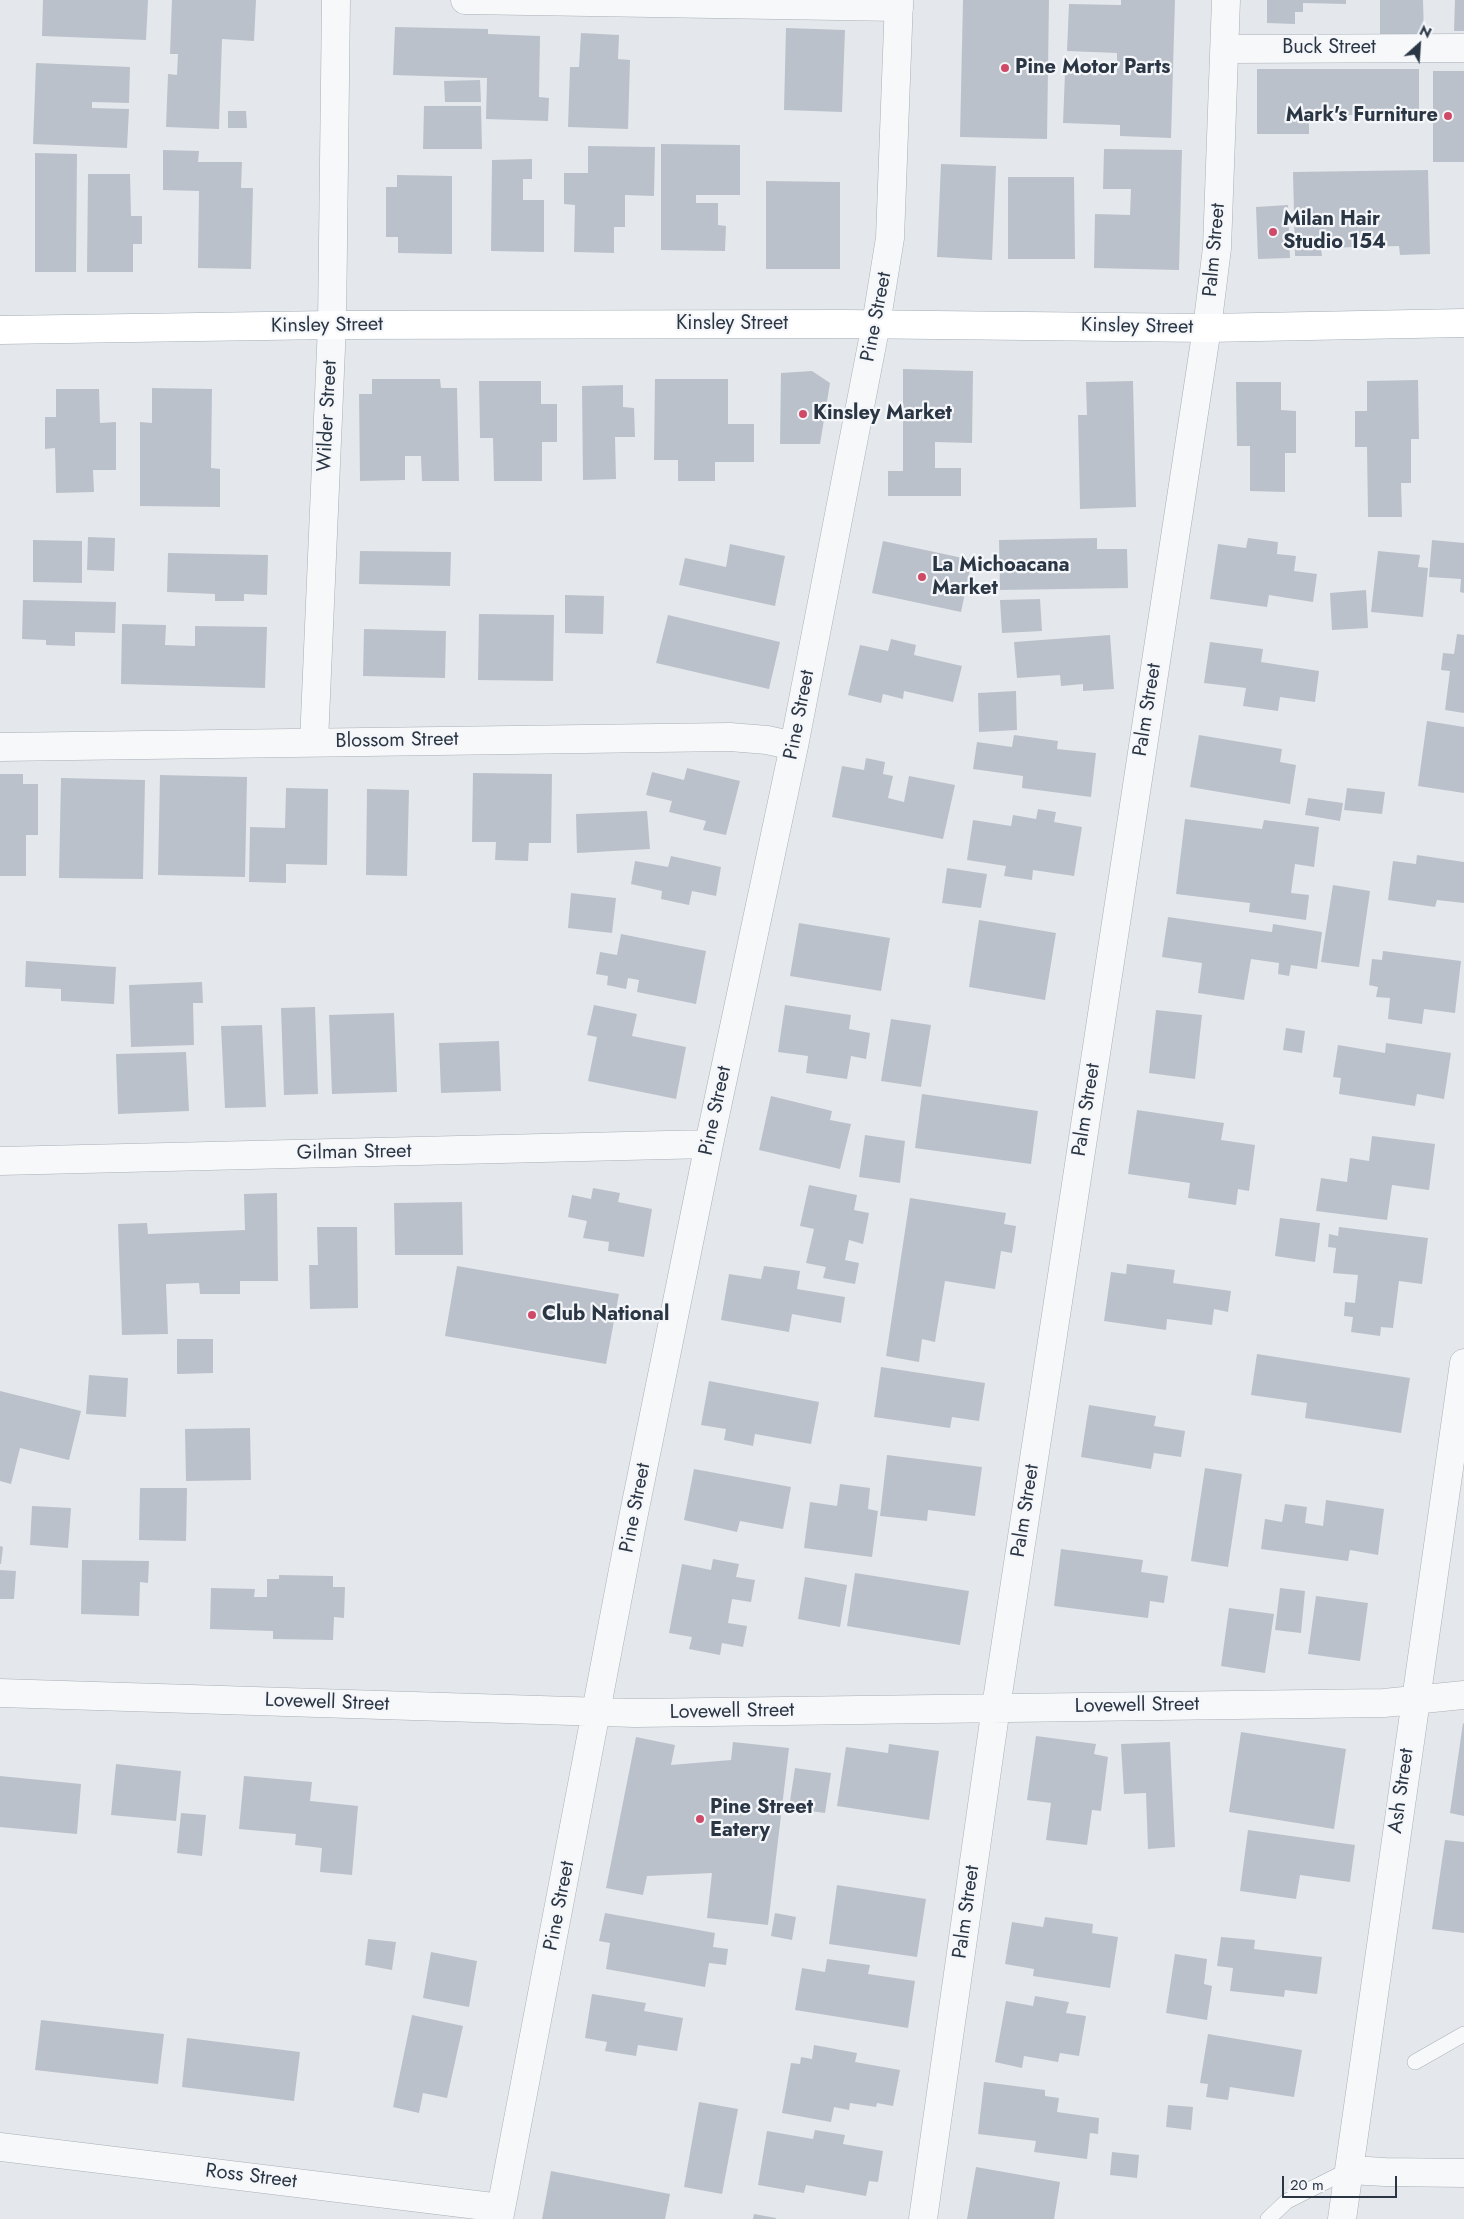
<!DOCTYPE html>
<html>
<head>
<meta charset="utf-8">
<style>
	body { margin:0 }
	#map { position:relative; width:1464px; height:2219px; overflow:hidden; background:#e4e8ec; font-family:Jost,sans-serif }
	canvas { display:block }
	.north { position:absolute; left:1394px; top:20px; width:50px; height:50px; -webkit-text-stroke:4px #f4f6f9; paint-order:stroke; rotate:26deg; font-size:14px; font-weight:700; line-height:20px; text-align:center; color:#2b3645 }
	.north::after { content:''; display:block; margin:auto; width:18px; height:22px; background:#2b3645; clip-path:polygon(50% 0,100% 100%,50% 72%,0 100%) }
	.scale { position:absolute; left:1282px; top:2176px; width:115px; height:22px; box-sizing:border-box; border:2px solid #2b3645; border-top:0; padding-left:6px; font-size:15px; line-height:18px; white-space:nowrap; color:#2b3645; -webkit-text-stroke:4px #f4f6f9; paint-order:stroke }
</style>
</head>
<body>
<div id="map">
<canvas width="1464" height="2219"></canvas>
<div class="north">N</div>
<div class="scale">20 m</div>
</div>
<script>
const c = document.querySelector('canvas').getContext('2d');
c.lineJoin = 'round';
function fill(path, color) { c.fillStyle = color; c.fill(path, 'evenodd'); }
const shape = rows => new Path2D(rows.map(r => 'M' + r).join(''));
function strokePath(path, color, width, dash) { c.strokeStyle = color; c.lineWidth = width; c.lineCap = dash ? 'butt' : 'round'; c.setLineDash(dash || []); c.stroke(path); }
function write(font, color, halo, rows, align = 'center') {
  c.font = font + ' Jost,sans-serif'; c.lineWidth = 4.5; c.setLineDash([]); c.textBaseline = 'middle'; c.strokeStyle = halo; c.fillStyle = color; for (const [text, x, y, turn = 0] of rows) {
    c.save(); c.translate(x, y); c.rotate((+turn || 0) * Math.PI / 180); c.textAlign = isNaN(turn) ? turn : align; if (halo) c.strokeText(text, 0, 0); c.fillText(text, 0, 0); c.restore();
  }
}
const building = shape([
	[43,0,148,0,146,40,42,36],
	[172,0,256,0,254,41,222,39,219,129,166,127,168,74,177,75,178,54,170,54],
	[963,0,1049,0,1047,139,960,137],
	[1121,0,1175,0,1171,138,1120,136,1120,125,1063,123,1065,73,1117,74,1117,53,1067,51,1069,4,1121,5],
	[1267,0,1346,0,1346,4,1303,3,1303,12,1295,12,1295,24,1267,23],
	[1380,0,1423,0,1424,34,1380,35],
	[1455,0,1464,0,1464,31,1454,31],
	[395,27,488,29,488,34,540,36,539,97,549,98,548,121,486,119,487,78,393,75],
	[786,28,845,30,842,112,784,110],
	[581,33,619,35,618,59,630,60,628,129,568,127,570,67,579,67],
	[36,63,130,67,129,103,92,102,92,108,129,109,127,148,33,144],
	[1257,69,1419,69,1419,115,1309,115,1309,134,1257,134],
	[1433,71,1464,71,1464,162,1433,162],
	[480,80,481,102,445,102,444,81],
	[424,106,481,106,482,149,423,149],
	[228,111,246,111,247,128,228,128],
	[661,144,740,145,740,195,696,195,696,203,718,203,718,225,726,226,725,251,661,250],
	[588,146,655,147,654,196,625,195,625,227,614,227,614,253,574,252,575,205,564,204,564,173,588,173],
	[1104,149,1182,150,1179,270,1094,268,1095,214,1130,215,1131,189,1103,189],
	[163,150,199,151,198,162,242,162,241,188,253,188,251,269,198,268,199,191,163,190],
	[35,153,77,154,76,272,35,272],
	[532,159,532,179,523,179,523,200,544,200,544,252,491,251,492,160],
	[941,164,996,166,992,260,937,257],
	[1428,170,1430,254,1400,255,1399,246,1321,248,1322,256,1295,256,1293,172],
	[88,174,130,174,131,216,142,216,142,244,133,244,133,272,87,272],
	[397,175,452,176,452,254,398,253,398,237,386,237,386,187,397,187],
	[1008,177,1074,177,1075,259,1008,259],
	[766,181,840,182,840,269,766,269],
	[1288,205,1290,258,1258,259,1256,207],
	[903,369,973,371,972,443,935,442,935,468,961,468,961,496,888,496,888,471,903,471],
	[812,371,830,383,820,444,780,444,781,373],
	[372,379,440,379,441,388,457,388,459,481,422,481,421,456,405,456,405,480,360,481,359,394,372,394],
	[655,379,728,379,728,424,754,424,754,462,715,462,715,481,678,481,678,460,654,460],
	[1418,380,1419,439,1411,439,1411,483,1401,483,1402,517,1368,517,1367,447,1355,447,1355,411,1367,411,1367,381],
	[479,381,541,381,541,404,557,404,557,442,542,442,542,481,494,481,493,438,480,438],
	[1133,381,1136,507,1080,509,1078,415,1087,415,1086,382],
	[1236,382,1281,382,1281,410,1296,411,1296,453,1285,453,1285,492,1250,491,1250,446,1237,446],
	[623,385,623,407,634,408,635,437,615,437,616,479,583,480,582,386],
	[152,388,212,389,211,468,220,469,220,507,140,506,140,422,152,423],
	[56,389,99,389,100,423,116,422,116,470,93,470,94,492,56,493,55,448,45,449,45,417,56,417],
	[88,537,115,538,114,571,87,570],
	[1097,538,1097,549,1127,549,1128,588,1000,590,999,540],
	[1248,538,1278,542,1277,554,1296,556,1294,571,1317,574,1313,602,1269,595,1267,607,1210,599,1218,544,1246,548],
	[33,540,82,541,82,583,33,582],
	[1432,540,1464,543,1464,593,1460,592,1461,579,1429,577],
	[883,541,972,560,961,612,872,593],
	[730,544,785,556,775,606,679,585,685,558,726,567],
	[360,551,451,552,450,586,359,584],
	[1378,551,1420,555,1418,567,1428,568,1423,617,1371,612],
	[168,553,268,555,267,595,244,594,244,601,215,601,215,594,167,592],
	[1366,590,1368,628,1332,630,1330,593],
	[565,595,604,596,603,634,565,633],
	[1040,599,1042,631,1002,633,1000,600],
	[23,600,116,602,115,633,75,632,75,646,46,645,46,640,22,639],
	[479,614,554,615,553,681,478,680],
	[668,615,780,642,769,689,656,663],
	[122,624,166,625,165,645,195,646,195,626,267,627,265,688,121,684],
	[364,629,446,631,445,678,363,676],
	[1457,634,1464,635,1464,713,1445,710,1450,671,1441,670,1443,653,1454,654],
	[1110,635,1114,689,1083,691,1083,684,1061,686,1060,675,1017,678,1014,642],
	[891,639,916,645,914,655,962,666,953,702,904,691,903,699,883,694,881,703,848,695,860,645,888,651],
	[1210,642,1263,649,1261,662,1319,671,1315,702,1280,697,1278,711,1243,706,1246,688,1204,683],
	[1016,691,1017,730,979,732,978,693],
	[1427,721,1464,727,1464,793,1418,786],
	[1014,735,1058,741,1057,749,1096,753,1091,797,1022,788,1023,776,973,769,977,742,1012,747],
	[1199,735,1282,749,1280,762,1296,765,1290,804,1190,787],
	[866,758,885,762,883,774,893,776,888,798,904,802,909,776,955,785,943,839,832,817,842,766,864,770],
	[687,768,740,781,726,835,703,830,706,821,669,812,672,801,646,795,652,772,684,780],
	[473,773,552,774,551,843,529,843,528,861,495,860,496,842,472,842],
	[0,774,23,774,23,784,38,784,38,835,26,835,26,876,0,876],
	[160,775,247,777,245,877,158,875],
	[61,778,145,780,143,879,59,878],
	[286,788,328,789,327,865,286,864,286,883,249,882,250,827,285,828],
	[1347,788,1385,792,1382,814,1344,810],
	[367,789,409,790,407,876,366,875],
	[1308,798,1343,803,1340,821,1305,815],
	[1038,809,1056,812,1054,822,1082,827,1074,876,1033,870,1032,880,1004,876,1006,866,967,860,973,820,1011,826,1013,815,1036,819],
	[647,811,650,849,577,853,576,814],
	[1185,819,1262,829,1264,820,1319,827,1314,867,1295,864,1291,893,1309,895,1306,920,1249,912,1250,903,1176,894],
	[1417,855,1464,862,1464,903,1437,900,1435,907,1388,900,1393,861,1416,864],
	[671,856,721,867,716,896,692,891,689,905,661,899,662,891,631,884,635,861,668,867],
	[947,868,987,874,981,908,942,903],
	[1333,885,1370,891,1359,967,1321,962],
	[571,893,616,898,612,933,568,928],
	[1168,917,1272,932,1273,924,1322,932,1317,969,1291,965,1289,976,1278,974,1279,963,1251,959,1244,1000,1198,993,1202,963,1162,957],
	[979,920,1056,933,1045,1000,969,987],
	[799,923,890,938,881,991,790,976],
	[621,934,706,951,696,1004,637,992,639,980,628,978,626,989,607,985,608,976,596,974,600,952,617,955],
	[1383,951,1461,961,1455,1013,1424,1009,1422,1024,1388,1019,1390,998,1376,997,1378,987,1369,985,1372,959,1382,960],
	[26,961,116,967,114,1004,61,1001,61,989,25,987],
	[202,982,203,1003,193,1003,194,1045,131,1047,129,985],
	[594,1005,637,1014,632,1036,686,1047,676,1099,588,1081,597,1037,587,1035],
	[785,1005,851,1015,849,1029,870,1033,866,1059,851,1056,847,1079,806,1073,808,1056,778,1052],
	[315,1007,318,1094,284,1095,281,1008],
	[1156,1010,1202,1015,1195,1079,1149,1073],
	[394,1013,397,1092,332,1094,329,1015],
	[891,1019,931,1025,921,1087,881,1081],
	[262,1025,266,1107,225,1108,221,1026],
	[1286,1028,1305,1031,1302,1053,1283,1050],
	[499,1041,501,1091,441,1093,439,1043],
	[1386,1043,1451,1053,1444,1099,1417,1094,1415,1106,1339,1094,1341,1078,1333,1077,1338,1045,1385,1053],
	[186,1052,189,1111,118,1114,116,1054],
	[922,1094,1038,1111,1031,1164,915,1148],
	[771,1096,832,1111,830,1120,851,1124,840,1169,759,1150],
	[1137,1110,1224,1123,1221,1140,1255,1145,1249,1191,1238,1189,1236,1205,1188,1198,1190,1183,1128,1174],
	[865,1135,905,1141,900,1183,859,1177],
	[1372,1136,1435,1144,1429,1190,1392,1185,1387,1220,1316,1211,1321,1178,1347,1182,1350,1158,1369,1161],
	[809,1185,857,1195,854,1210,869,1213,863,1244,849,1240,845,1260,859,1263,855,1284,823,1278,826,1267,806,1263,814,1229,800,1226],
	[593,1188,620,1193,618,1202,652,1209,644,1257,608,1251,609,1242,583,1238,587,1221,568,1217,572,1195,591,1199],
	[277,1193,278,1281,240,1281,240,1294,200,1294,199,1283,166,1284,168,1334,122,1335,118,1224,147,1223,148,1234,245,1230,244,1194],
	[910,1198,1006,1213,1004,1224,1016,1226,1012,1253,1001,1251,995,1289,945,1281,935,1342,922,1339,919,1362,886,1356],
	[462,1202,463,1255,395,1255,394,1203],
	[1280,1218,1320,1223,1315,1262,1275,1256],
	[317,1227,357,1227,358,1308,310,1309,309,1265,318,1265],
	[1339,1227,1428,1238,1422,1284,1399,1281,1393,1328,1381,1327,1380,1336,1351,1332,1353,1317,1344,1316,1345,1302,1355,1303,1358,1275,1333,1273,1336,1248,1328,1247,1329,1234,1338,1236],
	[1127,1264,1175,1270,1173,1283,1231,1291,1228,1312,1214,1309,1212,1325,1167,1319,1166,1330,1104,1321,1111,1272,1126,1274],
	[457,1266,619,1294,606,1364,445,1336],
	[764,1266,800,1271,797,1289,845,1297,841,1323,792,1314,789,1332,721,1320,729,1274,761,1279],
	[177,1339,213,1339,213,1373,177,1374],
	[1257,1354,1410,1378,1401,1433,1305,1418,1307,1403,1251,1395],
	[881,1367,985,1383,979,1421,952,1417,950,1428,874,1417],
	[89,1375,128,1378,126,1417,86,1414],
	[709,1381,819,1402,811,1444,755,1434,753,1446,724,1440,726,1429,701,1425],
	[0,1391,81,1411,69,1460,20,1448,11,1484,0,1481],
	[1089,1405,1156,1416,1154,1426,1185,1431,1181,1457,1154,1453,1151,1469,1081,1457],
	[250,1428,251,1480,186,1481,185,1429],
	[887,1455,982,1467,975,1516,928,1510,927,1521,880,1516],
	[1205,1468,1242,1474,1228,1567,1191,1561],
	[694,1469,791,1487,783,1529,740,1521,737,1532,684,1520],
	[840,1484,870,1488,868,1509,878,1511,872,1557,804,1548,810,1502,837,1506],
	[140,1488,187,1488,186,1541,139,1540],
	[1326,1500,1384,1509,1378,1555,1350,1550,1348,1561,1261,1549,1265,1519,1282,1522,1285,1504,1307,1507,1305,1523,1323,1526],
	[32,1506,71,1508,68,1548,30,1545],
	[0,1546,3,1547,1,1564,0,1564],
	[1061,1549,1143,1560,1141,1572,1168,1576,1164,1603,1150,1601,1148,1618,1054,1606],
	[713,1559,739,1564,736,1577,755,1580,751,1602,732,1599,728,1623,747,1626,743,1647,722,1643,720,1655,689,1649,692,1637,669,1633,682,1564,711,1570],
	[82,1560,149,1561,148,1583,140,1582,139,1616,81,1614],
	[0,1570,16,1571,14,1599,0,1599],
	[855,1573,969,1591,960,1645,847,1626],
	[279,1575,333,1576,333,1587,345,1587,344,1618,334,1617,333,1640,273,1639,273,1631,210,1629,211,1588,255,1589,254,1597,267,1597,267,1579,279,1579],
	[805,1577,847,1585,840,1627,798,1619],
	[1280,1588,1305,1591,1301,1633,1275,1630],
	[1316,1596,1368,1603,1360,1661,1308,1654],
	[1229,1608,1274,1614,1265,1673,1221,1666],
	[1463,1723,1464,1724,1464,1816,1450,1813],
	[1241,1732,1346,1749,1334,1829,1229,1812],
	[1036,1736,1096,1744,1094,1754,1108,1757,1101,1811,1092,1810,1087,1845,1046,1840,1051,1803,1027,1800],
	[636,1737,675,1745,671,1765,731,1760,733,1742,789,1748,768,1925,707,1918,712,1873,647,1876,643,1895,606,1888],
	[1170,1742,1175,1847,1148,1849,1146,1793,1124,1794,1121,1744],
	[889,1744,939,1751,929,1820,837,1806,846,1747,888,1753],
	[116,1764,181,1771,176,1821,111,1815],
	[795,1768,831,1773,825,1813,789,1808],
	[0,1776,81,1784,77,1834,0,1827],
	[244,1776,312,1782,310,1801,358,1806,352,1875,320,1872,322,1848,295,1845,296,1834,239,1829],
	[181,1813,206,1815,202,1856,177,1853],
	[1248,1830,1355,1845,1350,1882,1300,1875,1296,1899,1240,1891],
	[1445,1840,1464,1842,1464,1933,1432,1929],
	[837,1885,926,1899,917,1957,829,1944],
	[605,1913,715,1933,713,1947,728,1949,726,1965,709,1963,705,1987,606,1969,610,1943,599,1941],
	[775,1913,796,1917,792,1940,771,1936],
	[1045,1917,1093,1924,1092,1933,1118,1937,1110,1988,1033,1976,1034,1969,1005,1964,1012,1922,1043,1927],
	[1221,1937,1255,1940,1254,1949,1322,1957,1317,1994,1285,1990,1284,1997,1230,1991,1233,1968,1217,1966],
	[368,1939,396,1942,392,1970,365,1965],
	[431,1952,477,1961,469,2007,423,1998],
	[1175,1954,1207,1959,1204,1984,1212,1986,1207,2020,1166,2013],
	[827,1959,870,1965,868,1974,915,1981,908,2028,795,2010,802,1968,825,1972],
	[592,1994,646,2003,644,2011,683,2018,677,2051,638,2045,636,2056,605,2051,607,2042,585,2038],
	[1035,1996,1069,2002,1066,2013,1086,2016,1079,2056,1060,2053,1058,2062,1024,2056,1022,2068,995,2062,1006,2001,1033,2006],
	[412,2015,463,2026,447,2098,423,2093,419,2113,393,2107],
	[41,2020,164,2034,158,2084,35,2070],
	[1208,2034,1302,2050,1294,2097,1230,2087,1228,2100,1206,2097,1208,2084,1200,2083],
	[187,2038,300,2052,294,2101,182,2087],
	[814,2045,857,2053,855,2062,900,2070,893,2106,877,2103,876,2107,850,2103,849,2110,834,2107,831,2122,782,2113,791,2063,800,2064,801,2057,812,2059],
	[984,2082,1045,2090,1045,2096,1059,2098,1057,2112,1099,2118,1098,2134,1090,2133,1087,2159,1034,2152,1036,2141,978,2134],
	[699,2102,738,2109,722,2194,684,2187],
	[1168,2105,1193,2107,1191,2130,1166,2127],
	[815,2130,845,2135,843,2144,883,2151,878,2182,869,2181,866,2196,806,2185,804,2193,758,2185,767,2131,813,2139],
	[1112,2152,1139,2155,1137,2178,1110,2175],
	[976,2167,1060,2182,1054,2219,967,2219],
	[551,2171,670,2194,665,2219,542,2219],
	[754,2214,776,2218,776,2219,753,2219]
]);
const service = shape([
	[1415,2062,1464,2034],
	[1268,2219,1287,2201,1349,2170]
]);
const minor = shape([
	[465,0,899,7],
	[1225,49,1464,48],
	[314,742,332,325,336,0],
	[0,747,730,737,767,740,794,746],
	[0,1161,709,1144],
	[0,1693,635,1713,1384,1703,1464,1695],
	[0,2147,501,2208],
	[1349,2170,1385,2172,1464,2173],
	[499,2219,632,1523,709,1144,794,746,876,324],
	[923,2219,996,1707,1207,328],
	[1342,2219,1464,1363]
]);
const tertiary = shape([
	[876,324,890,238,899,0],
	[1207,328,1217,248,1226,0]
]);
const primary = shape([
	[0,330,332,325,844,324,1207,328,1464,323]
]);
const markers = [
	[1005,68,5,"#cf4a67"],
	[1448,116,5,"#cf4a67"],
	[1273,232,5,"#cf4a67"],
	[803,414,5,"#cf4a67"],
	[922,577,5,"#cf4a67"],
	[532,1315,5,"#cf4a67"],
	[700,1819,5,"#cf4a67"]
];
const streetNames = [
	["Buck Street",1329,48],
	["Palm Street",1215,250,-85],
	["Pine Street",877,317,-79],
	["Kinsley Street",732,324],
	["Kinsley Street",327,326,-1],
	["Kinsley Street",1137,327,1],
	["Wilder Street",328,416,-87],
	["Palm Street",1148,710,-81],
	["Pine Street",800,715,-79],
	["Blossom Street",397,741,-1],
	["Palm Street",1087,1110,-81],
	["Pine Street",716,1111,-78],
	["Gilman Street",354,1153,-1],
	["Pine Street",636,1508,-79],
	["Palm Street",1026,1511,-81],
	["Lovewell Street",327,1703,2],
	["Lovewell Street",1137,1706,-1],
	["Lovewell Street",732,1712,-1],
	["Ash Street",1402,1791,-82],
	["Pine Street",560,1906,-79],
	["Palm Street",967,1912,-82],
	["Ross Street",251,2177,7]
];
const poiNames = [
	["Pine Motor Parts",1015,68],
	["Mark's Furniture",1438,116,"right"],
	["Milan Hair",1283,220],
	["Studio 154",1283,243],
	["Kinsley Market",813,414],
	["La Michoacana",932,566],
	["Market",932,589],
	["Club National",542,1315],
	["Pine Street",710,1808],
	["Eatery",710,1831]
];
fill(building, '#bbc1ca');
strokePath(service, '#a9afb7', 16);
strokePath(minor, '#a9afb7', 29);
strokePath(tertiary, '#a9afb7', 29);
strokePath(primary, '#a3adb8', 29);
strokePath(service, '#f7f8fa', 15);
strokePath(minor, '#f7f8fa', 28);
strokePath(tertiary, '#f7f8fa', 28);
strokePath(primary, '#fff', 28);
for (const [x, y, r, color] of markers) { const dot = new Path2D(); dot.arc(x, y, r, 0, 2 * Math.PI); c.fillStyle = color; c.fill(dot); strokePath(dot, '#f4f6f9', 2); }
write('20px', '#2b3645', '#f4f6f9', streetNames);
write('bold 20px', '#2b3645', '#f4f6f9', poiNames, 'left');
</script>
</body>
</html>
